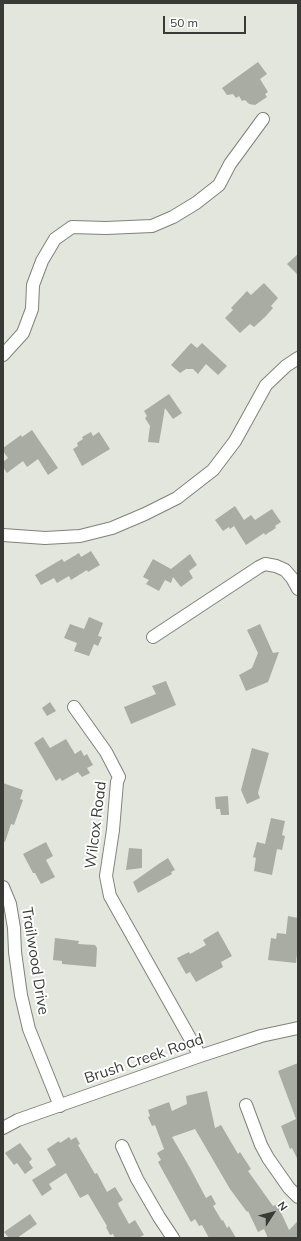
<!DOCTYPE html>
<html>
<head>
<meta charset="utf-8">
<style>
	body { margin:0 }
	#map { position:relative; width:301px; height:1241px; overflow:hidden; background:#e2e6dc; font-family:Mulish,sans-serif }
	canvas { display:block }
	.frame { position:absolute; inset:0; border:4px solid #393a36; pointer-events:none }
	.north { position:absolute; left:253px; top:1193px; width:40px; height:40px; -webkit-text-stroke:3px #fff; paint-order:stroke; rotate:54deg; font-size:11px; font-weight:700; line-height:16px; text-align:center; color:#393a36 }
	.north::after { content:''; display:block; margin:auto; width:14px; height:18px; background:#393a36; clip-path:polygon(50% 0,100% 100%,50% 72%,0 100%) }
	.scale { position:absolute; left:163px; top:16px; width:83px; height:18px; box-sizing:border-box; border:2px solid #393a36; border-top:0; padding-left:5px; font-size:12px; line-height:14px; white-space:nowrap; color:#393a36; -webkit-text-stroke:3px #fff; paint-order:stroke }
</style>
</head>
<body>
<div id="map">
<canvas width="301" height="1241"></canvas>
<div class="frame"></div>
<div class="north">N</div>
<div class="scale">50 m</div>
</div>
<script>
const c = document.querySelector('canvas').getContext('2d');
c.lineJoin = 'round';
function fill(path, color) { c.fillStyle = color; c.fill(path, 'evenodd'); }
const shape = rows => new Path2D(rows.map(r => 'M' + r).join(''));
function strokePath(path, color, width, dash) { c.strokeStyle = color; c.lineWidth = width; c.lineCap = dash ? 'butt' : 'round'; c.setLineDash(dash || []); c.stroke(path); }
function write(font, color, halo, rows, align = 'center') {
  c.font = font + ' Mulish,sans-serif'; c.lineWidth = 4; c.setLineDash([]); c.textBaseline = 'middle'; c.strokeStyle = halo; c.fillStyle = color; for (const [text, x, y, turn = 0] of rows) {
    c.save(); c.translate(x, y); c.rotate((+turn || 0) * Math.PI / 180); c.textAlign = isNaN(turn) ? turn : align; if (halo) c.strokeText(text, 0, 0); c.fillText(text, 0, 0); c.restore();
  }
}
const building = shape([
	[258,62,267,74,260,79,268,92,265,94,267,97,255,105,249,104,245,100,242,101,239,96,236,98,233,94,227,95,222,88],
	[298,254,298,275,287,264],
	[264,283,278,298,271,306,273,308,265,317,254,327,250,324,240,333,225,318,233,310,231,308,247,291,251,295],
	[191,343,197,348,202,343,227,366,218,375,206,364,198,374,193,369,186,369,180,373,171,365],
	[169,394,182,413,173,419,165,408,159,443,148,442,150,426,145,418,147,416,144,411],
	[32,430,58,468,48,475,38,459,27,467,23,461,7,473,3,467,3,462,8,458,3,451,3,448,21,435,22,437],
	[91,432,93,436,99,432,110,449,82,466,73,449,78,446,77,443,83,439,82,437],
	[235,506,244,520,251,515,255,520,272,509,281,522,275,526,276,528,265,535,264,533,246,545,234,526,230,529,229,527,223,531,215,520],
	[91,551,100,565,88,572,87,570,71,580,69,576,57,583,54,578,41,585,35,575,62,559,64,562,79,553,81,557],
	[190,554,197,565,189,571,193,578,181,587,173,577,171,583,165,580,159,591,146,584,149,580,143,577,153,559,171,569],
	[89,617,103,623,98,636,102,637,98,646,94,644,89,656,74,651,77,643,64,638,70,624,84,629],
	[260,624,273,653,279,652,268,682,246,691,239,675,252,668,258,653,247,630],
	[166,681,176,705,131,724,124,707,156,694,152,686],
	[50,702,56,711,47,716,42,708],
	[43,737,50,748,66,739,75,754,81,750,84,756,87,754,93,765,87,768,90,773,82,777,78,772,62,781,60,778,56,781,34,743],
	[252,748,269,753,258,793,260,798,247,804,241,790],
	[3,783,23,790,20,799,23,800,14,825,11,824,5,842,3,841],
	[228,796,229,815,221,815,220,809,216,809,215,797],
	[271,818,285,821,282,835,285,836,282,850,277,849,272,875,254,871,256,858,253,857,257,842,265,844],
	[46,842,53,856,46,860,55,877,41,884,35,873,33,873,23,854],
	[129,848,142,849,142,868,126,870],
	[168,858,175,870,171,872,172,874,138,893,133,882,160,863],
	[288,916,298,918,298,945,296,963,268,960,271,938,276,939,277,933,286,934],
	[218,931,232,956,221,962,223,967,196,982,190,972,186,974,177,958,189,952,190,954,206,945,203,940],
	[55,938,79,941,78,944,95,945,97,948,96,967,62,964,62,961,53,960],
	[298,1063,298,1160,292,1148,290,1149,281,1126,296,1119,278,1071],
	[207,1091,215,1128,221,1125,238,1154,240,1152,251,1169,248,1171,273,1206,277,1204,289,1230,298,1221,298,1238,268,1238,264,1229,258,1232,248,1211,247,1212,230,1189,195,1129,172,1137,190,1168,206,1198,211,1195,216,1204,213,1206,222,1221,223,1220,227,1228,229,1226,236,1238,209,1238,202,1225,199,1226,195,1219,191,1222,158,1162,161,1160,157,1153,164,1149,155,1125,152,1126,148,1117,150,1116,148,1110,169,1102,172,1111,187,1104,186,1096],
	[69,1137,71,1140,76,1137,80,1144,78,1145,95,1174,97,1173,107,1192,115,1187,123,1200,118,1203,119,1206,129,1224,135,1220,144,1235,138,1238,115,1238,113,1234,110,1235,106,1227,107,1226,88,1194,80,1198,66,1173,49,1184,52,1189,42,1196,32,1180,56,1165,47,1149,59,1141,60,1143],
	[20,1143,32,1159,29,1162,33,1168,25,1174,17,1163,14,1165,5,1153],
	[30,1214,37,1224,17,1238,9,1238,4,1232]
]);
const minor = shape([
	[3,355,23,333,32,309,33,285,42,261,55,239,72,227,106,228,152,226,173,217,196,203,219,185,230,164,263,119],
	[3,535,45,538,80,536,112,528,145,514,177,498,213,470,235,441,266,385,286,366,298,358],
	[153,637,259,567,265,564,276,566,285,570,292,578,298,589],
	[74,707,106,752,119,777,117,782,113,830,106,876,110,896,200,1056],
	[3,887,10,904,14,928,15,952,21,995,29,1029,60,1106],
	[246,1105,261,1145,268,1158,289,1188,298,1197],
	[3,1128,18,1120,200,1056,261,1036,298,1028],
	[122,1146,137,1179,159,1217,173,1238]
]);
const streetNames = [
	["Wilcox Road",96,825,-83],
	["Trailwood Drive",35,961,81],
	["Brush Creek Road",144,1059,-19]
];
fill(building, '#a8aca3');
strokePath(minor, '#7f837a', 14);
strokePath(minor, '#fff', 12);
write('15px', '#393a36', '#fff', streetNames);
</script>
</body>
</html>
